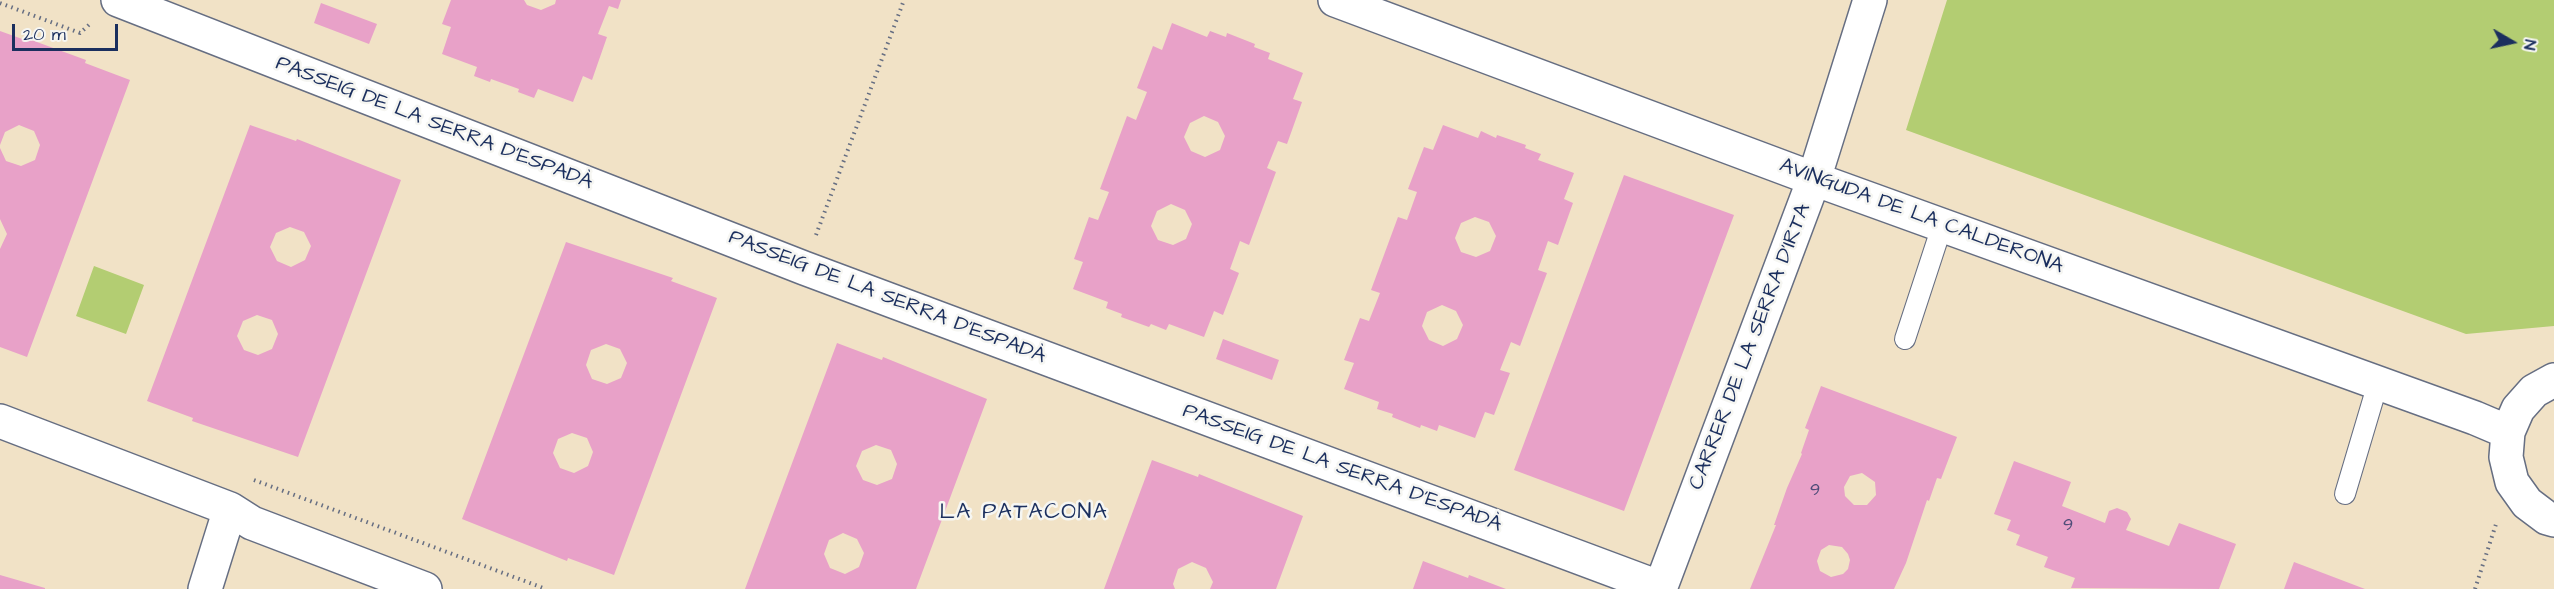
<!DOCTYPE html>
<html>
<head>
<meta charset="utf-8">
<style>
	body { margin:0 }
	#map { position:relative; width:2554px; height:589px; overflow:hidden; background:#f1e2c6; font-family:"Architects Daughter",sans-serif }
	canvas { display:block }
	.north { position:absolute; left:2482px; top:12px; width:60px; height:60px; -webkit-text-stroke:4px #f6f6f2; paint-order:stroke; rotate:99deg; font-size:16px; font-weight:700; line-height:24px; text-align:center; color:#1b2f5e }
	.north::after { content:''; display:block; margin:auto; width:21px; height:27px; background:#1b2f5e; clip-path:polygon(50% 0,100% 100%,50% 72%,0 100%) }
	.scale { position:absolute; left:12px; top:24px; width:106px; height:27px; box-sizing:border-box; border:3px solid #1b2f5e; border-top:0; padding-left:8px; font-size:18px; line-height:21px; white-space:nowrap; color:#1b2f5e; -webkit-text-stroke:4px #f6f6f2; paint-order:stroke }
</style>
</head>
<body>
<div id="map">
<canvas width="2554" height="589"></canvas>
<div class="north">N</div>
<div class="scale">20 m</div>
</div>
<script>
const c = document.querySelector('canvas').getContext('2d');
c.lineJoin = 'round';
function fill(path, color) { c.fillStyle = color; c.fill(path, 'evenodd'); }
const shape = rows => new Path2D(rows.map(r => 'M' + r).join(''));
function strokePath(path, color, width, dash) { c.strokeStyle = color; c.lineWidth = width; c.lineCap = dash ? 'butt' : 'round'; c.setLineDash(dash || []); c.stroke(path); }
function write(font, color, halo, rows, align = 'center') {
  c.font = font + ' "Architects Daughter",sans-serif'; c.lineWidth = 5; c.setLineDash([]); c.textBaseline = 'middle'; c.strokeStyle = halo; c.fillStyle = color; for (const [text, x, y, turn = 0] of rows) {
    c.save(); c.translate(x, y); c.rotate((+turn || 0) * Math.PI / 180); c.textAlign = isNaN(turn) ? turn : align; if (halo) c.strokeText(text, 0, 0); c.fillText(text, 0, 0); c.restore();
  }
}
const green = shape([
	[1947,0,2554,0,2554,326,2466,334,1906,130],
	[94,266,144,285,126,334,76,316]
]);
const building = shape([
	[451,0,524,0,527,5,541,10,555,4,556,0,621,0,618,9,609,6,598,34,607,37,592,80,583,76,573,102,538,89,534,98,518,92,519,89,491,79,490,82,474,76,477,67,442,54,451,27,442,24],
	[321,3,377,24,369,44,314,23],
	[1172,23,1207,37,1210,31,1226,37,1227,33,1255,44,1254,47,1270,53,1268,59,1303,73,1293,99,1302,102,1287,144,1278,141,1267,168,1276,172,1249,245,1240,241,1230,269,1239,273,1223,315,1214,311,1204,337,1169,324,1166,330,1151,324,1149,327,1121,317,1122,314,1106,308,1108,302,1073,289,1083,262,1074,259,1089,217,1098,220,1109,192,1100,189,1127,116,1136,120,1147,92,1137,88,1153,46,1162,50],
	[1204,116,1218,122,1225,136,1220,150,1205,157,1191,151,1184,137,1190,123],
	[1171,204,1185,210,1192,224,1186,239,1173,245,1158,240,1151,226,1157,211],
	[0,31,25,40,26,38,86,60,85,63,130,80,27,357,0,347,0,249,7,234,0,219,0,148,6,161,21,166,35,160,40,145,34,131,19,125,5,132,0,145],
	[250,125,296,141,297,139,401,180,298,457,192,421,193,418,147,401],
	[290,227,304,232,311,246,305,260,291,267,277,261,270,247,276,233],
	[257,315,272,320,278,334,272,349,258,355,244,350,237,336,243,321],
	[1443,125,1478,138,1481,131,1496,138,1497,135,1526,145,1525,148,1541,154,1538,160,1574,173,1564,199,1573,203,1558,245,1548,241,1538,270,1547,273,1520,346,1511,342,1500,370,1510,373,1494,415,1485,412,1475,438,1439,425,1437,431,1421,425,1420,428,1392,417,1393,414,1377,409,1379,402,1344,389,1354,363,1344,360,1360,318,1369,321,1380,293,1371,290,1398,217,1407,220,1417,192,1408,189,1424,147,1433,150],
	[1475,217,1489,222,1496,236,1490,251,1476,257,1461,252,1455,238,1461,223],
	[1442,305,1456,311,1463,325,1457,339,1443,346,1429,340,1422,326,1427,312],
	[1624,175,1734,215,1624,511,1514,470],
	[566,242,673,278,671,281,717,298,614,575,568,558,567,561,462,519],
	[606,344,620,349,627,363,621,378,607,384,592,379,586,365,591,350],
	[572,433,587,438,593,452,588,466,574,473,560,468,553,453,558,439],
	[1223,339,1279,360,1272,380,1216,359],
	[837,343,882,360,883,357,987,399,916,589,745,589],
	[876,445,891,450,897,464,892,479,877,485,863,480,856,466,862,451],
	[843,533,857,539,864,553,859,567,845,574,830,568,824,554,829,540],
	[1821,386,1957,437,1941,479,1937,478,1929,501,1927,500,1906,563,1894,589,1750,589,1776,525,1774,525,1787,488,1802,454,1801,453,1809,430,1805,428],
	[1862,473,1875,482,1876,495,1867,505,1854,505,1845,496,1844,487,1850,476],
	[1829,545,1842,547,1848,554,1850,560,1848,569,1843,574,1831,577,1820,571,1817,561,1821,550],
	[1152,460,1198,477,1199,474,1303,516,1276,589,1210,589,1213,582,1206,568,1192,562,1178,569,1173,584,1175,589,1104,589],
	[2014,461,2071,482,2062,506,2105,523,2109,511,2117,508,2127,512,2131,519,2126,530,2169,546,2179,523,2236,544,2219,589,2071,588,2075,578,2044,567,2048,557,2016,545,2020,535,2007,530,2011,520,1994,514],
	[1423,561,1468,578,1469,575,1506,589,1413,589],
	[2294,562,2365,589,2284,589],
	[0,575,45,588,45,589,0,589]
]);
const path = shape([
	[0,3,80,33,92,22],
	[816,235,904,0],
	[254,480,546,589],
	[2475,589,2497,521]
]);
const lane = shape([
	[1905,339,1942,226],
	[2345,494,2378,383]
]);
const street = shape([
	[118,0,804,268,1661,588],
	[1335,0,1814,179,2475,418,2508,432],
	[2554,380,2534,391,2518,409,2508,432,2506,457,2512,482,2527,503,2547,518,2554,520],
	[0,421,230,509,252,523,425,589],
	[205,589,230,509],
	[1660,589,1814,179,1870,0]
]);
const numberNames = [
	["9",1815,491],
	["9",2068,526]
];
const streetNames = [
	["PASSEIG DE LA SERRA D'ESPADÀ",434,124,21],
	["AVINGUDA DE LA CALDERONA",1921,217,20],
	["PASSEIG DE LA SERRA D'ESPADÀ",887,298,21],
	["CARRER DE LA SERRA D'IRTA",1751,347,-69],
	["PASSEIG DE LA SERRA D'ESPADÀ",1342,469,20]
];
const neighbourhoodNames = [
	["LA PATACONA",1024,513]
];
fill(green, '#b3cd72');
fill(building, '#e8a1c8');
strokePath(lane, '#666e82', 22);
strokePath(street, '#666e82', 36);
strokePath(path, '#666e82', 4, [1.5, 4.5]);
strokePath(lane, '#fff', 20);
strokePath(street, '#fff', 33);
write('18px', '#4e4c78', null, numberNames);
write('21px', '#1b2f5e', '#f6f6f2', streetNames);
c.letterSpacing = '1.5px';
write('22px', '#1b2f5e', '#f6f6f2', neighbourhoodNames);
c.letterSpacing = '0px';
</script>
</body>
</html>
